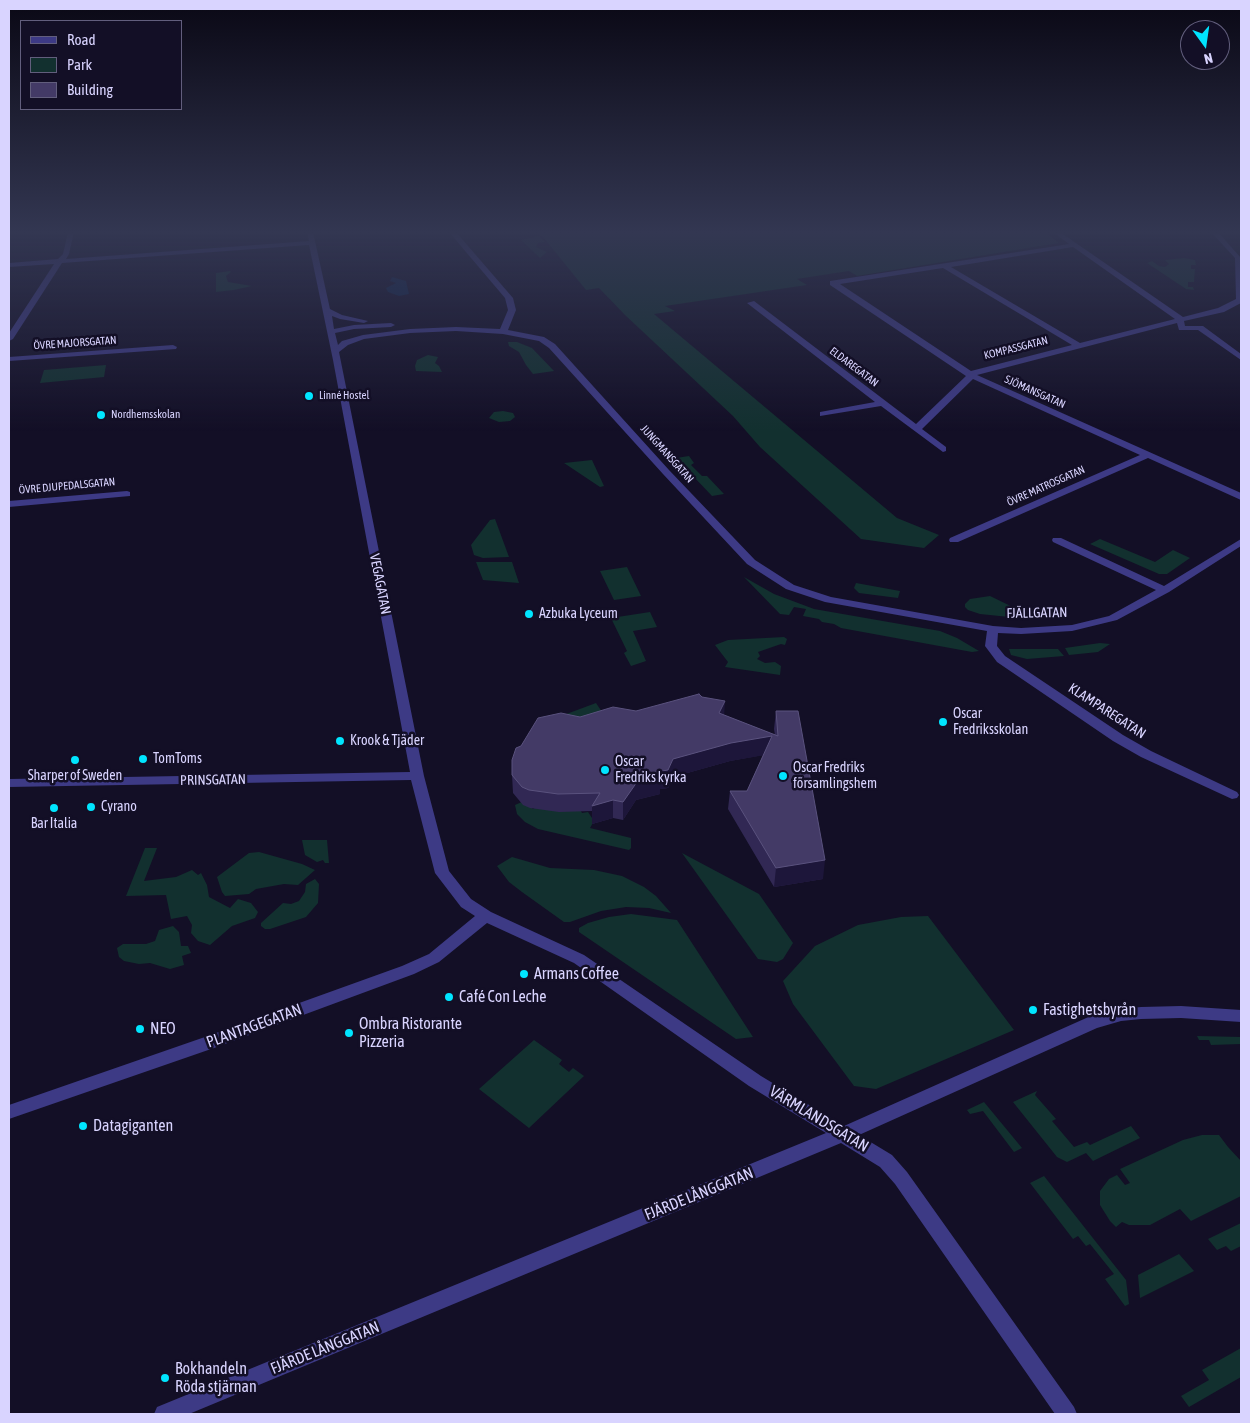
<!DOCTYPE html>
<html>
<head>
<meta charset="utf-8">
<style>
	body { margin:0 }
	#map { position:relative; width:1250px; height:1423px; overflow:hidden; background:#130f26; font-family:"Asap Condensed",sans-serif }
	canvas { display:block }
	.frame { position:absolute; inset:0; border:10px solid #d9d4ff; pointer-events:none }
	.legend { position:absolute; left:20px; top:20px; width:162px; height:90px; box-sizing:border-box; background:#130f26; border:1px solid #625e7d; margin:0; padding:6px 9px; list-style:none; font-size:15px; color:#d9d4ff }
	.legend li { display:flex; align-items:center; gap:10px; height:25px }
	.legend b { width:25px; border:1px solid #625e7d }
	.north { position:absolute; left:1180px; top:20px; width:50px; height:50px; box-sizing:border-box; background:#130f26; border:1px solid #625e7d; border-radius:50%; rotate:166deg; font-size:14px; font-weight:700; line-height:20px; text-align:center; color:#d9d4ff }
	.north::after { content:''; display:block; margin:auto; width:18px; height:22px; background:#00e5ff; clip-path:polygon(50% 0,100% 100%,50% 72%,0 100%) }
</style>
</head>
<body>
<div id="map">
<canvas width="1250" height="1423"></canvas>
<div class="frame"></div>
<ul class="legend">
<li><b style="height:6px;background:#3d3a85"></b>Road</li>
<li><b style="height:14px;background:#12302f"></b>Park</li>
<li><b style="height:14px;background:#433a66"></b>Building</li>
</ul>
<div class="north">N</div>
</div>
<script>
const c = document.querySelector('canvas').getContext('2d');
c.lineJoin = 'round';
function fill(path, color) { c.fillStyle = color; c.fill(path, 'evenodd'); }
const shape = rows => new Path2D(rows.map(r => 'M' + r).join(''));
function strokePath(path, color, width, dash) { c.strokeStyle = color; c.lineWidth = width; c.lineCap = dash ? 'butt' : 'round'; c.setLineDash(dash || []); c.stroke(path); }
function write(font, color, halo, rows, align = 'center') {
  c.font = font + ' "Asap Condensed",sans-serif'; c.lineWidth = 5; c.setLineDash([]); c.textBaseline = 'middle'; c.strokeStyle = halo; c.fillStyle = color; for (const [text, x, y, turn = 0] of rows) {
    c.save(); c.translate(x, y); c.rotate((+turn || 0) * Math.PI / 180); c.textAlign = isNaN(turn) ? turn : align; if (halo) c.strokeText(text, 0, 0); c.fillText(text, 0, 0); c.restore();
  }
}
const green = shape([
	[536,232,1045,232,1059,243,857,276,849,271,797,279,807,285,665,306,675,311,654,314,897,518,939,535,924,548,861,539,760,447,733,416,625,315,599,288,586,290,543,237],
	[539,236,545,242,538,243,536,247,547,252,540,258,521,240],
	[1184,258,1195,260,1196,265,1191,265,1191,269,1195,269,1194,282,1188,282,1188,287,1193,287,1194,290,1186,289,1147,263,1152,261,1159,266,1165,267,1169,264,1165,260],
	[230,271,231,272,226,276,228,282,252,286,234,290,216,292,216,273],
	[508,342,517,342,532,348,554,371,533,374,526,365,519,352,509,346],
	[428,355,438,357,435,363,439,366,442,372,416,371,415,366,417,360],
	[106,365,104,377,40,383,44,370],
	[503,411,513,413,515,417,510,421,499,422,489,418,494,412],
	[689,456,694,463,691,465,702,476,707,476,724,494,712,496,676,458],
	[592,460,604,486,600,487,564,463],
	[495,519,509,557,483,558,474,555,471,545,490,520],
	[1100,539,1155,562,1173,550,1190,558,1167,574,1159,574,1090,544],
	[476,562,512,562,519,583,483,580],
	[627,567,641,596,614,600,600,571],
	[744,577,774,594,814,609,940,631,957,638,979,651,972,652,841,628,834,624,822,622,819,619,803,616,806,609,794,607,789,615,780,614],
	[856,583,900,591,898,598,859,593,854,588],
	[990,596,1023,612,1019,618,980,614,968,610,965,607,965,604,970,599],
	[650,612,657,627,633,631,646,661,631,666,624,653,627,651,611,618],
	[784,637,787,639,785,645,781,644,758,652,760,656,757,659,765,663,775,662,781,666,780,675,725,667,728,662,715,645,728,640],
	[1100,643,1110,644,1098,652,1069,655,1065,648],
	[1009,649,1058,649,1064,656,1027,659,1011,655],
	[596,703,602,712,582,718,553,719],
	[524,801,534,806,532,808,533,809,536,807,581,811,582,813,588,812,594,821,590,828,631,838,631,848,629,850,538,829,525,822,517,814,515,805],
	[302,840,327,840,329,863,325,863,323,860,317,862,305,855],
	[145,848,157,848,144,881,176,877,192,870,198,875,201,873,207,885,209,897,230,908,238,899,251,903,258,912,255,918,232,926,210,945,198,941,191,933,192,925,187,916,171,919,166,895,126,896],
	[259,852,302,864,315,870,298,885,284,884,256,889,249,894,225,896,222,892,217,877,249,853],
	[682,853,759,894,793,943,783,959,777,962,758,959],
	[512,857,550,868,594,870,622,876,644,887,656,896,671,913,649,908,626,907,601,911,570,922,564,922,522,892,509,882,497,866],
	[315,879,319,884,318,903,306,917,270,929,265,929,261,926,261,923,283,903,291,904,299,901,305,892,306,884],
	[631,914,677,920,753,1037,736,1039,579,932,579,928,588,923,609,917],
	[928,916,1014,1030,876,1089,854,1086,793,1004,783,981,815,946,858,925,901,917],
	[173,926,179,932,181,946,188,946,191,953,182,956,184,965,170,969,150,963,139,964,124,961,119,957,117,948,123,944,146,944,155,941,159,930],
	[1197,1036,1241,1037,1241,1044,1211,1045,1209,1040,1199,1040],
	[534,1040,562,1060,559,1064,569,1072,573,1068,584,1076,529,1128,479,1089],
	[1037,1091,1035,1095,1056,1119,1052,1121,1074,1147,1087,1142,1090,1145,1131,1126,1140,1138,1093,1161,1086,1153,1067,1162,1057,1157,1013,1102],
	[984,1102,1022,1148,1014,1152,983,1111,970,1114,967,1110],
	[1202,1135,1219,1135,1228,1147,1241,1161,1241,1196,1191,1221,1180,1209,1150,1225,1129,1225,1122,1222,1116,1227,1110,1221,1100,1205,1100,1191,1109,1179,1117,1175,1125,1185,1130,1183,1120,1169,1183,1140],
	[1044,1176,1126,1280,1129,1304,1125,1306,1105,1279,1114,1274,1090,1244,1086,1246,1078,1236,1073,1239,1030,1183],
	[1241,1223,1241,1246,1231,1251,1226,1246,1217,1250,1208,1239],
	[1179,1254,1194,1271,1140,1298,1138,1275],
	[1241,1348,1241,1377,1189,1407,1181,1396,1209,1380,1202,1370]
]);
const water = shape([
	[392,277,406,281,409,294,399,296,388,292,386,288,396,283,390,281]
]);
const minor = shape([
	[68,232,74,232,69,254,66,259,309,241,307,232,313,232,330,309,342,315,368,321,364,323,340,319,332,316,334,329,354,325,391,323,395,325,391,327,354,329,335,333,338,345,342,341,363,335,410,329,456,327,500,329,508,310,505,298,449,232,456,232,513,298,516,310,508,330,544,337,555,344,669,470,755,560,794,585,831,597,993,626,1021,628,1072,625,1109,616,1156,590,1053,542,1052,540,1053,538,1061,538,1164,586,1241,539,1241,546,1169,592,1117,620,1072,631,1021,634,998,633,997,646,1005,656,1123,735,1151,751,1237,792,1239,795,1237,798,1232,799,1141,757,1113,741,997,662,985,646,987,631,825,602,786,589,747,564,663,474,549,348,539,341,503,334,456,331,410,333,364,339,348,345,339,352,424,776,449,871,471,899,491,912,584,955,761,1076,844,1126,1093,1015,1121,1009,1141,1007,1181,1006,1241,1010,1241,1022,1181,1018,1141,1019,1121,1021,1097,1028,859,1135,892,1155,907,1172,1074,1407,1077,1414,1055,1414,895,1184,880,1167,841,1143,189,1414,154,1414,157,1407,826,1133,749,1086,574,963,487,923,439,962,414,974,214,1048,9,1119,9,1105,202,1038,402,966,429,954,475,916,461,907,435,873,411,780,9,787,9,779,410,772,333,360,309,245,62,263,13,339,9,341,9,333,54,264,9,267,9,263,58,259,63,254,68,232],
	[1053,232,1060,232,1183,317,1218,308,1236,299,1235,258,1211,232,1218,232,1241,258,1241,303,1224,312,1184,321,1185,326,1203,326,1241,354,1241,360,1198,330,1179,330,1177,323,977,375,1241,493,1241,500,1148,458,958,542,950,542,949,540,950,538,1140,455,973,379,922,429,946,447,946,451,943,452,881,406,820,416,820,412,875,402,747,303,754,301,916,424,966,376,830,285,830,281,1069,244,1053,232],
	[1073,247,1175,319,1080,343,951,267,1073,247],
	[943,268,1072,345,971,371,840,284,943,268],
	[173,345,177,347,176,349,9,361,9,357,173,345],
	[127,491,130,492,130,496,9,507,9,501,127,491]
]);
const wall = shape([
	[702,697,724,715,775,735,774,729,776,711,823,879,774,887,728,809,730,791,747,791,763,755,730,761,673,777,668,788,660,789,660,794,636,800,623,820,613,818,592,824,592,811,559,812,530,808,523,805,513,793,512,775,580,717,636,711]
]);
const shadedWall = shape([
	[725,701,724,718,719,713],
	[772,736,771,754,730,761,673,777,668,788,660,789,660,794,636,800,623,820,623,802,637,782,656,772,673,759,731,743],
	[613,800,613,818,592,824,592,806],
	[825,860,823,879,774,887,776,868]
]);
const building = shape([
	[699,694,702,697,725,701,719,713,778,736,776,711,798,711,825,860,776,868,730,791,747,791,772,736,731,743,673,759,668,770,656,772,660,776,637,782,623,802,613,800,592,806,600,793,558,794,529,790,522,787,512,775,512,760,516,748,521,746,538,718,561,713,580,717,613,707,636,711,699,694]
]);
const markers = [
	[309,396,5,"#00e5ff"],
	[101,415,5,"#00e5ff"],
	[529,614,5,"#00e5ff"],
	[943,722,5,"#00e5ff"],
	[340,741,5,"#00e5ff"],
	[143,759,5,"#00e5ff"],
	[75,760,5,"#00e5ff"],
	[605,770,5,"#00e5ff"],
	[783,776,5,"#00e5ff"],
	[91,807,5,"#00e5ff"],
	[54,808,5,"#00e5ff"],
	[524,974,5,"#00e5ff"],
	[449,997,5,"#00e5ff"],
	[1033,1010,5,"#00e5ff"],
	[140,1029,5,"#00e5ff"],
	[349,1033,5,"#00e5ff"],
	[83,1126,5,"#00e5ff"],
	[165,1378,5,"#00e5ff"]
];
const farStreetnames = [
	["ÖVRE MAJORSGATAN",75,343,-4],
	["KOMPASSGATAN",1016,348,-14],
	["ELDAREGATAN",854,367,37],
	["SJÖMANSGATAN",1035,392,24],
	["JUNGMANSGATAN",667,454,48],
	["ÖVRE DJUPEDALSGATAN",67,486,-5],
	["ÖVRE MATROSGATAN",1046,486,-24]
];
const farPoinames = [
	["Linné Hostel",319,396],
	["Nordhemsskolan",111,415]
];
const streetNames = [
	["VEGAGATAN",380,584,79],
	["FJÄLLGATAN",1037,613,-1],
	["KLAMPAREGATAN",1107,711,33],
	["PRINSGATAN",213,780,-1]
];
const poiNames = [
	["Azbuka Lyceum",539,614],
	["Oscar",953,714],
	["Fredriksskolan",953,730],
	["Krook & Tjäder",350,741],
	["TomToms",153,759],
	["Oscar",615,762],
	["Fredriks kyrka",615,778],
	["Oscar Fredriks",793,768],
	["församlingshem",793,784],
	["Sharper of Sweden",75,776,"center"],
	["Cyrano",101,807],
	["Bar Italia",54,824,"center"]
];
const nearPoinames = [
	["Armans Coffee",534,974],
	["Café Con Leche",459,997],
	["Fastighetsbyrån",1043,1010],
	["Ombra Ristorante",359,1024],
	["Pizzeria",359,1042],
	["NEO",150,1029],
	["Datagiganten",93,1126],
	["Bokhandeln",175,1369],
	["Röda stjärnan",175,1387]
];
const nearStreetnames = [
	["PLANTAGEGATAN",254,1026,-20],
	["VÄRMLANDSGATAN",819,1119,31],
	["FJÄRDE LÅNGGATAN",699,1194,-22],
	["FJÄRDE LÅNGGATAN",325,1348,-22]
];
fill(green, '#12302f');
fill(water, '#0c2248');
fill(minor, '#3d3a85');
fill(wall, '#312854');
fill(shadedWall, '#1d163a');
fill(building, '#433a66');
strokePath(building, '#5a527e', 1);
const sky = c.createLinearGradient(0, 0, 0, 431);
sky.addColorStop(0, '#0a0815');
sky.addColorStop(0.54, '#333752');
sky.addColorStop(1, '#33375200');
c.fillStyle = sky;
c.fillRect(0, 0, 1250, 431);
for (const [x, y, r, color] of markers) { const dot = new Path2D(); dot.arc(x, y, r, 0, 2 * Math.PI); c.fillStyle = color; c.fill(dot); strokePath(dot, '#130f26', 2); }
write('11px', '#d9d4ff', '#130f26', farStreetnames);
write('11px', '#d9d4ff', '#130f26', farPoinames, 'left');
write('14px', '#d9d4ff', '#130f26', streetNames);
write('14px', '#d9d4ff', '#130f26', poiNames, 'left');
write('16px', '#d9d4ff', '#130f26', nearPoinames, 'left');
write('16px', '#d9d4ff', '#130f26', nearStreetnames);
</script>
</body>
</html>
